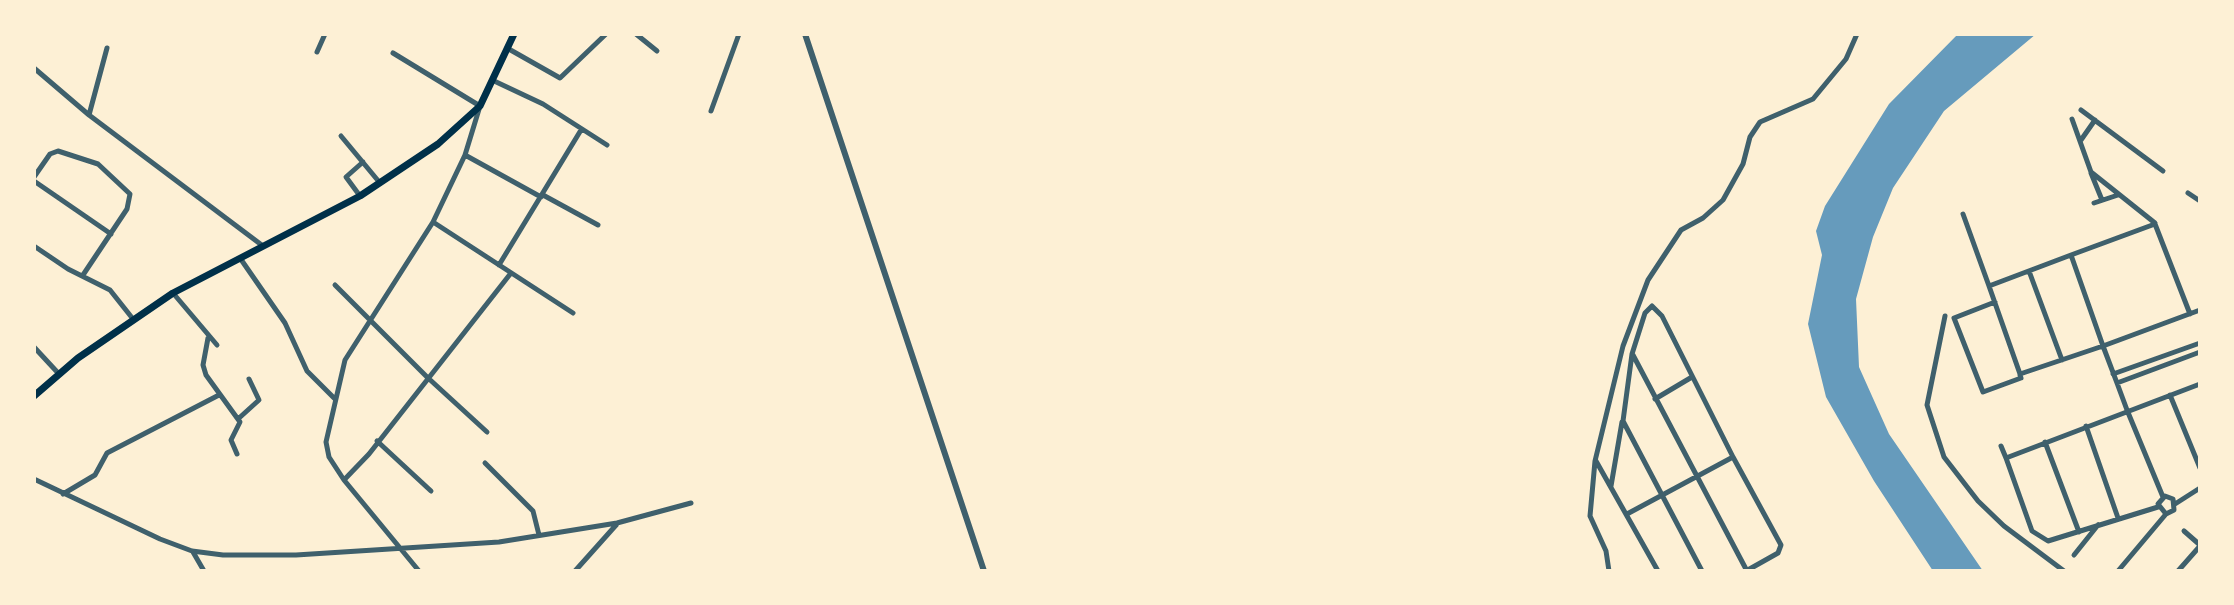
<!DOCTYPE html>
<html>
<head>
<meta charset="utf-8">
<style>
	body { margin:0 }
	#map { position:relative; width:2234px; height:605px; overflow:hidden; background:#fdf0d5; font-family:"Noto Sans",sans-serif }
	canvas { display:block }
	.frame { position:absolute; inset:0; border:36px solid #fdf0d5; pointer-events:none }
</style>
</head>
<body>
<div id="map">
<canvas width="2234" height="605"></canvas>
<div class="frame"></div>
</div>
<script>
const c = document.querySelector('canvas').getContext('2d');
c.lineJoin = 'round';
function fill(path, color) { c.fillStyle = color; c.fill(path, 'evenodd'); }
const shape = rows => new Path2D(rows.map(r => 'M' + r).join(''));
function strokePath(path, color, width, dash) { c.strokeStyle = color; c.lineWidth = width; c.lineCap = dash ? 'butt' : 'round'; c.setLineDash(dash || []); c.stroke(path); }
const water = shape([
	[1958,34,2036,34,1944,111,1893,188,1873,237,1856,299,1859,367,1889,434,1983,571,1933,571,1874,481,1826,397,1808,324,1822,255,1816,231,1825,206,1889,104]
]);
const minor = shape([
	[636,34,657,51],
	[507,48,560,78,606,34],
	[317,52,325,34],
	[393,53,480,106,465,155,433,222,345,360,326,442,329,457,344,480,419,571],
	[34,68,89,115,263,246],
	[492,80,543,104,607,145],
	[2081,110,2163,171],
	[711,111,739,34],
	[89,115,107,48],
	[2072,119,2091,172,2155,223],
	[341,136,380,183],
	[2081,140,2095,120],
	[465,155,541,197],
	[2091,173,2102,200],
	[34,177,50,154,58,151,98,164,130,194,127,209,83,275],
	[34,181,111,234],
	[2188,193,2200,201],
	[543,195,598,225],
	[360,196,346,177,363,162],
	[2094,203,2118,195],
	[1963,214,1989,286],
	[433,222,573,313],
	[34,246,68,269,110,290,133,319],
	[2071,255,2155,224,2190,314],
	[240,258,285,323,307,371,334,398],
	[499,265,581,130],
	[2029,271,2062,360],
	[335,285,427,377,487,432],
	[173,293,217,345],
	[1995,302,1954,318,1983,392,2021,378,2020,375],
	[1945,316,1927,405,1944,457,1978,501,2004,526,2064,571],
	[208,338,203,365,206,375,240,422,231,440,237,454],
	[34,347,59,374],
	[1633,355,1747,571],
	[2113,374,2200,343],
	[2117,383,2200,352],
	[2170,395,2200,468],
	[1655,399,1692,377],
	[238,419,259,400,249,379],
	[2086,426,2118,518],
	[377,441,431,491],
	[2045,442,2079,532],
	[2001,446,2006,458],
	[1596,461,1658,571],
	[485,463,533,511,539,535],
	[34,479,160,539,192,551,223,555,296,555,499,542,617,523,691,503],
	[344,480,369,454,511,273],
	[1611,486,1622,422],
	[63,494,95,475,107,453,219,395],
	[2163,497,2127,410,2117,383,2103,346,2071,255,1989,286,2020,374,2103,346,2200,310],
	[2175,504,2200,488],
	[2158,507,2048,541,2032,531,2006,458,2200,384],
	[1627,514,1733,457,1781,545,1778,553,1746,571],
	[2184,531,2200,545],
	[193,552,204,571],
	[2074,555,2098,525],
	[575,571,617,524],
	[1609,571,1606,551,1590,516,1595,461,1623,346,1648,280,1681,230,1703,218,1723,200,1743,164,1750,137,1760,122,1813,99,1846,59,1857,34],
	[1702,571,1623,421,1632,354,1645,313,1652,306,1662,316,1733,457],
	[2118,571,2166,514,2174,510,2173,499,2165,496,2158,504,2166,514],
	[2178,571,2200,546]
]);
const tertiary = shape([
	[805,34,984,571]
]);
const secondary = shape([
	[34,396,78,358,173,293,360,196,438,144,480,106,514,34]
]);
fill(water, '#669bbc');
strokePath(minor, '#3f606c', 5);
strokePath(tertiary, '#3f606c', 6);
strokePath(secondary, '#003049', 7);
</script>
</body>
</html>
